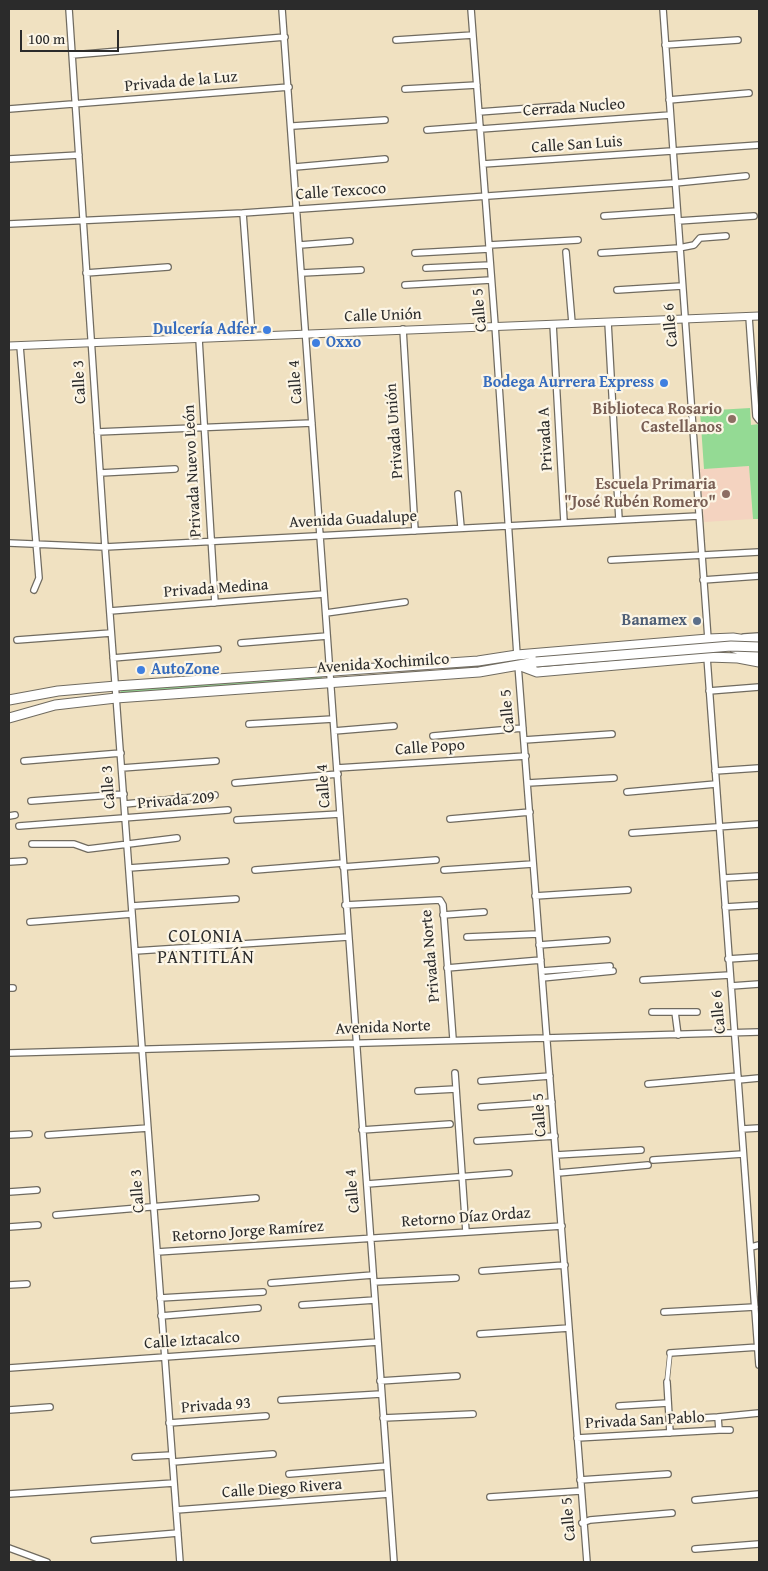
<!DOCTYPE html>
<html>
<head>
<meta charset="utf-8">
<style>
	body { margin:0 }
	#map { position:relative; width:768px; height:1571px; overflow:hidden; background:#f0e1c1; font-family:"Gentium Book Plus",serif }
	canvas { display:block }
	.frame { position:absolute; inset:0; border:10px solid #2b2b2b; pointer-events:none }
	.scale { position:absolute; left:20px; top:30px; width:99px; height:22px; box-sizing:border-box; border:2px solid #2b2b2b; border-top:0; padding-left:6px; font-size:15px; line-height:18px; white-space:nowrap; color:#2b2b2b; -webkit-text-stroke:4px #fcf5e5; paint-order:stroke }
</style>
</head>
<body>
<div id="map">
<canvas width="768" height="1571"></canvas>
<div class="frame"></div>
<div class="scale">100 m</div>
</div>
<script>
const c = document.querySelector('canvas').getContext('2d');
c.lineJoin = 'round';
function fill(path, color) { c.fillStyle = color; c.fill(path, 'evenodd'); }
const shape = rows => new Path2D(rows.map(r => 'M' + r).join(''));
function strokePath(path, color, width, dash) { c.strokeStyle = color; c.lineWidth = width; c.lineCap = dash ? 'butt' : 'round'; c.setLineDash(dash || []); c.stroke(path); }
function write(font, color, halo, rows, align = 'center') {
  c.font = font + ' "Gentium Book Plus",serif'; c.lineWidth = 4.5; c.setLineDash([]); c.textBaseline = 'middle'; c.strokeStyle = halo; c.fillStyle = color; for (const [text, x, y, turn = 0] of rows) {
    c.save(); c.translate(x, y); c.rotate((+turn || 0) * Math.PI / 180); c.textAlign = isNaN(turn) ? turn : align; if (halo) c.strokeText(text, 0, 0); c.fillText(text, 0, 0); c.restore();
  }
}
const built = shape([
	[749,466,753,519,704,522,700,469]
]);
const green = shape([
	[750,408,751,425,759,424,759,519,753,519,749,466,704,469,700,411],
	[322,673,322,680,121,695,120,687]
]);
const pedestrian = shape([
	[667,1382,670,1353]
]);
const minor = shape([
	[69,9,105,547,180,1562],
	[282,9,394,1562],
	[471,9,495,325,517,655],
	[663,9,708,639],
	[396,40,473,35],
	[665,45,738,40],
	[72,55,285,37],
	[405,89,477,85],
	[669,100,749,93],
	[9,109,289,87],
	[479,112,559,106],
	[293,126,385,120],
	[481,129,670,115],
	[427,130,480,126],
	[9,159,79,155],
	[483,164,759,145],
	[295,167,385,159],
	[243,213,252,336],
	[604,216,677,211],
	[678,221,754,216],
	[9,224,243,213,675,183,746,176],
	[300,245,350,241],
	[489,245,578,240],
	[566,252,572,323],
	[415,253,489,249],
	[601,253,679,248,694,245,700,238,726,236],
	[426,268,490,265],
	[86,273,168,267],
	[302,273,361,270],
	[405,285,491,280],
	[617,290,682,286],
	[749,317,756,416,759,420],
	[608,322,619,520],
	[553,324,564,522],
	[403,329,415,531],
	[199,339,215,603],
	[20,346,39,578,34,590],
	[97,432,312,423],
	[100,473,175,469],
	[458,494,461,527],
	[9,543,105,547,698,516],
	[611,560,759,552],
	[703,580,759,576],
	[110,611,324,594],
	[326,613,405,602],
	[744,637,759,636],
	[17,640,111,633],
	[241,643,327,636],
	[707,657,759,1365],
	[113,658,218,649],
	[518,665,587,1562],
	[709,691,759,687],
	[249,724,333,719],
	[334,731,394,726],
	[433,736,523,728],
	[524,740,612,734],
	[24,761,121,753],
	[122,768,216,761],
	[337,768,526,756],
	[715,771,759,768],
	[235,783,338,774],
	[528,783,614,778],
	[627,792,716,784],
	[31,801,124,794],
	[125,804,215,795],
	[9,816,15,815],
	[450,819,530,812],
	[237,820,340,814],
	[19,826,228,810],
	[632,833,759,824],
	[32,844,74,844,88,849,177,838],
	[9,862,24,861],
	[343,867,436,860],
	[129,868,226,861],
	[255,870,343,863],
	[444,870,533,864],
	[724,878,759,876],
	[535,896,628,890],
	[345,905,440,900,443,905,453,1039],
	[132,906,236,899],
	[725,907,759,905],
	[443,915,484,912],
	[30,922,132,914],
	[467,937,538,934],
	[539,945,607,940],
	[135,951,348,937],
	[728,959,759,957],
	[447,968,541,960],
	[542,971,610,966],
	[542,978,613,971],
	[643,980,730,975],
	[731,986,759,984],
	[9,988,13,988],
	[652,1012,697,1012],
	[675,1012,678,1035],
	[9,1053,759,1032],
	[455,1073,466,1232],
	[738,1080,759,1078],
	[481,1081,550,1076],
	[648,1084,738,1076],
	[418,1091,456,1089],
	[481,1107,552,1102],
	[742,1129,759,1128],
	[362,1130,450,1124],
	[9,1135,29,1134],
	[48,1135,148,1128],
	[477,1141,555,1136],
	[556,1155,641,1150],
	[653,1160,743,1154],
	[558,1173,648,1165],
	[367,1184,509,1173],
	[9,1192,37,1190],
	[56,1215,256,1198],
	[9,1227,38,1225],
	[751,1247,759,1245],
	[157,1252,562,1226],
	[482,1271,565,1265],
	[374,1282,456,1278],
	[271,1283,373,1275],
	[9,1285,27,1284],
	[160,1298,263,1292],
	[302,1305,375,1300],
	[664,1312,755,1307],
	[161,1316,258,1308],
	[480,1334,569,1328],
	[670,1353,759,1347],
	[9,1368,378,1342],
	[380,1381,457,1376],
	[667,1382,670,1433],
	[281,1400,381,1394],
	[619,1406,668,1403],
	[9,1410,50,1407],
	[383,1418,473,1414],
	[670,1420,718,1417],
	[169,1423,266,1416],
	[719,1430,730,1430],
	[577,1438,719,1430,718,1417,759,1413],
	[135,1457,172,1455],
	[173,1462,273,1454],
	[289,1474,387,1466],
	[580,1480,668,1474],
	[9,1494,174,1483],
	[490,1497,580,1491],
	[695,1500,759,1494],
	[176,1510,389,1494],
	[582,1523,590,1520,672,1513],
	[94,1540,178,1533],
	[9,1548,47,1562],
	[695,1549,759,1544]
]);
const tertiary = shape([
	[9,346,759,316]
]);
const primary = shape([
	[734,648,759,655],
	[521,666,537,672,707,657,738,658,759,662],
	[9,700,58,691,116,686,478,661,517,655,708,639,733,638,759,642],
	[9,718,55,705,116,698,479,672,536,662]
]);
const primaryBridge = shape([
	[536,662,731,646,759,647]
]);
const markers = [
	[267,330,5,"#3f7fe0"],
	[316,343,5,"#3f7fe0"],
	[664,383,5,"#3f7fe0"],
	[732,419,5,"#8d6e63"],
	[726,494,5,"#8d6e63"],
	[697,621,5,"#5c6f8a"],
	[141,670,5,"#3f7fe0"]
];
const streetNames = [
	["Privada de la Luz",181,82,-5],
	["Cerrada Nucleo",574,108,-4],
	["Calle San Luis",577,145,-4],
	["Calle Texcoco",341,192,-4],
	["Calle 5",480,310,-95],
	["Calle Unión",383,316,-2],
	["Calle 6",671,325,-95],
	["Calle 3",80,382,-93],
	["Calle 4",296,382,-94],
	["Privada Unión",395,431,-94],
	["Privada A",546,439,-93],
	["Privada Nuevo León",193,471,-93],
	["Avenida Guadalupe",353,520,-3],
	["Privada Medina",216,589,-4],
	["Avenida Xochimilco",383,664,-4],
	["Calle 5",508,711,-95],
	["Calle Popo",430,748,-4],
	["Calle 4",324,786,-94],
	["Calle 3",109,787,-94],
	["Privada 209",176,801,-5],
	["Privada Norte",431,956,-95],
	["Calle 6",719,1012,-95],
	["Avenida Norte",383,1028,-2],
	["Calle 5",540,1115,-94],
	["Calle 3",138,1191,-94],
	["Calle 4",353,1191,-95],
	["Retorno Díaz Ordaz",466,1218,-4],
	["Retorno Jorge Ramírez",248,1232,-4],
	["Calle Iztacalco",192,1341,-4],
	["Privada 93",216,1406,-4],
	["Privada San Pablo",645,1421,-3],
	["Calle Diego Rivera",282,1489,-4],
	["Calle 5",569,1519,-95]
];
const shopNames = [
	["Dulcería Adfer",257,330],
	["Oxxo",326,343,"left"],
	["Bodega Aurrera Express",654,383],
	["AutoZone",151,670,"left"]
];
const educationNames = [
	["Biblioteca Rosario",722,410],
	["Castellanos",722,428],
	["Escuela Primaria",716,485],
	["\"José Rubén Romero\"",716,503]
];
const serviceNames = [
	["Banamex",687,621]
];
const neighbourhoodNames = [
	["COLONIA",206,937],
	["PANTITLÁN",206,958]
];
fill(built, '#f4d3c0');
fill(green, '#94da94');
strokePath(pedestrian, '#706b60', 5.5);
strokePath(minor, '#706b60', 8);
strokePath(tertiary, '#706b60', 9);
strokePath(primary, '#706b60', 11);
strokePath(pedestrian, '#fff', 4);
strokePath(minor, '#fff', 5.5);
strokePath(tertiary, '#fff', 7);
strokePath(primary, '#fff', 9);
strokePath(primaryBridge, '#706b60', 11, []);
strokePath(primaryBridge, '#fff', 9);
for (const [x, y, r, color] of markers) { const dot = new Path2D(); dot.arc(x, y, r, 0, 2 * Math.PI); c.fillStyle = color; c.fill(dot); strokePath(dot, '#fcf5e5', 2); }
write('16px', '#2b2b2b', '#fcf5e5', streetNames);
write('bold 16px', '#366cbe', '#fcf5e5', shopNames, 'right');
write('bold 16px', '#785e54', '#fcf5e5', educationNames, 'right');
write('bold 16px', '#4e5e75', '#fcf5e5', serviceNames, 'right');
c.letterSpacing = '1px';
write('18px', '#2b2b2b', '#fcf5e5', neighbourhoodNames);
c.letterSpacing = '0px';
</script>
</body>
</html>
